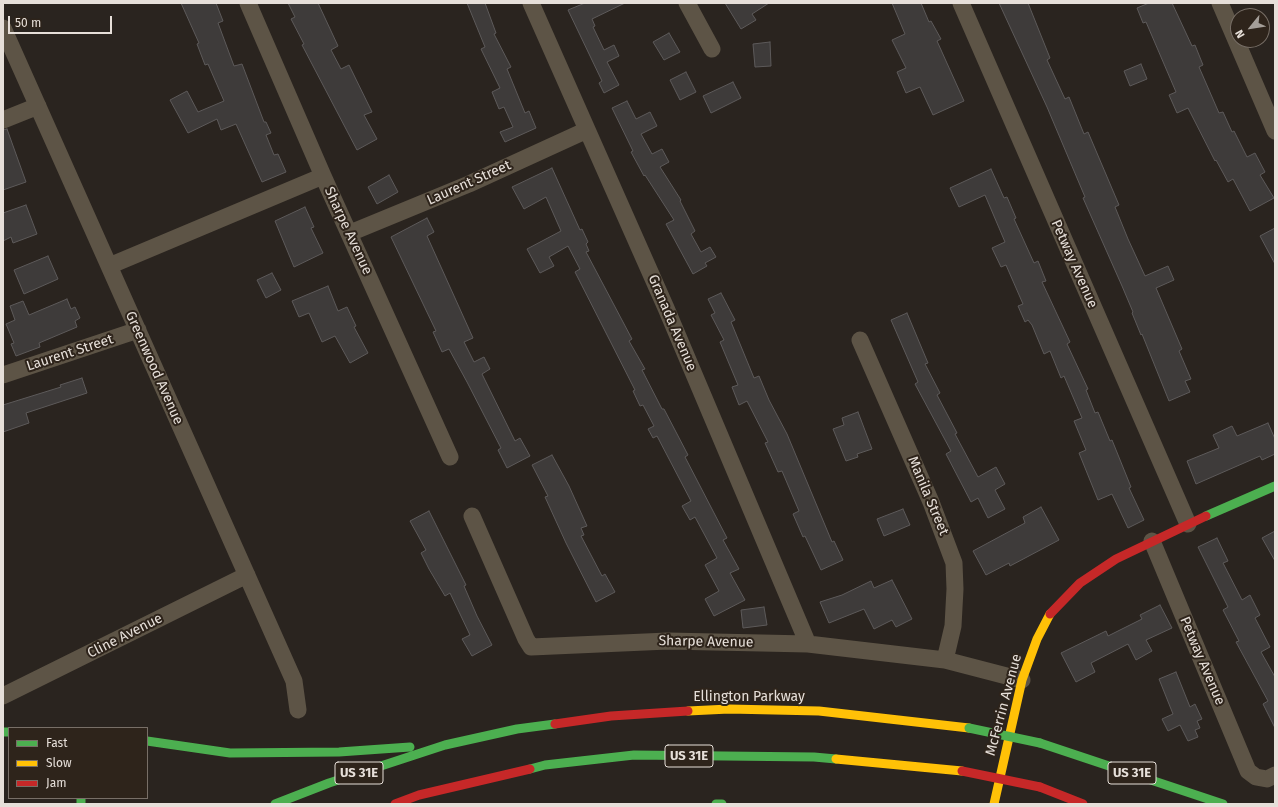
<!DOCTYPE html>
<html>
<head>
<meta charset="utf-8">
<style>
	body { margin:0 }
	#map { position:relative; width:1278px; height:807px; overflow:hidden; background:#2a241f; font-family:"Fira Sans",sans-serif }
	canvas { display:block }
	.frame { position:absolute; inset:0; border:4px solid #e6dfd9; pointer-events:none }
	.legend { position:absolute; left:8px; top:727px; width:140px; height:72px; box-sizing:border-box; background:#2e241b; border:1px solid #786f67; margin:0; padding:5px 7px; list-style:none; font-size:12px; color:#e6dfd9 }
	.legend li { display:flex; align-items:center; gap:8px; height:20px }
	.legend b { width:20px; border:1px solid #786f67 }
	.north { position:absolute; left:1230px; top:8px; width:40px; height:40px; box-sizing:border-box; background:#2e241b; border:1px solid #786f67; border-radius:50%; rotate:240deg; font-size:11px; font-weight:700; line-height:16px; text-align:center; color:#e6dfd9 }
	.north::after { content:''; display:block; margin:auto; width:14px; height:18px; background:#a49e98; clip-path:polygon(50% 0,100% 100%,50% 72%,0 100%) }
	.scale { position:absolute; left:8px; top:16px; width:104px; height:18px; box-sizing:border-box; border:2px solid #e6dfd9; border-top:0; padding-left:5px; font-size:12px; line-height:14px; white-space:nowrap; color:#e6dfd9; -webkit-text-stroke:3px #2e241b; paint-order:stroke }
</style>
</head>
<body>
<div id="map">
<canvas width="1278" height="807"></canvas>
<div class="frame"></div>
<ul class="legend">
<li><b style="height:5px;background:#4caf50"></b>Fast</li>
<li><b style="height:5px;background:#ffc107"></b>Slow</li>
<li><b style="height:5px;background:#c62828"></b>Jam</li>
</ul>
<div class="north">N</div>
<div class="scale">50 m</div>
</div>
<script>
const c = document.querySelector('canvas').getContext('2d');
c.lineJoin = 'round';
function fill(path, color) { c.fillStyle = color; c.fill(path, 'evenodd'); }
const shape = rows => new Path2D(rows.map(r => 'M' + r).join(''));
function strokePath(path, color, width, dash) { c.strokeStyle = color; c.lineWidth = width; c.lineCap = dash ? 'butt' : 'round'; c.setLineDash(dash || []); c.stroke(path); }
function write(font, color, halo, rows, align = 'center') {
  c.font = font + ' "Fira Sans",sans-serif'; c.lineWidth = 4; c.setLineDash([]); c.textBaseline = 'middle'; c.strokeStyle = halo; c.fillStyle = color; for (const [text, x, y, turn = 0] of rows) {
    c.save(); c.translate(x, y); c.rotate((+turn || 0) * Math.PI / 180); c.textAlign = isNaN(turn) ? turn : align; if (halo) c.strokeText(text, 0, 0); c.fillText(text, 0, 0); c.restore();
  }
}
const building = shape([
	[181,3,216,3,223,21,218,23,234,66,242,64,264,122,266,122,271,133,266,135,274,155,278,154,286,172,262,182,236,124,221,130,217,119,188,133,170,100,187,91,198,112,224,101,208,64,205,65,197,44,199,43,181,3],
	[288,3,318,3,338,46,331,50,341,69,349,65,372,112,364,115,377,139,357,150,302,45,304,44,291,19,295,17,288,3],
	[467,3,485,3,496,33,494,34,511,67,507,69,525,113,529,111,536,128,505,142,500,132,513,127,504,107,499,109,492,92,500,88,481,49,485,47,467,3],
	[585,3,625,3,592,19,595,26,593,27,604,50,614,45,619,56,607,62,619,85,604,93,599,83,602,81,568,10,585,3],
	[725,3,769,3,752,14,756,20,741,29,725,3],
	[892,3,921,3,929,22,931,21,941,39,937,41,964,101,933,115,920,87,906,93,897,72,906,68,892,40,905,34,892,3],
	[999,3,1028,3,1050,58,1047,60,1065,99,1069,97,1084,134,1088,132,1119,205,1115,207,1128,239,1145,276,1168,266,1174,280,1156,288,1182,349,1179,351,1191,379,1185,381,1190,392,1169,401,1142,334,1141,335,1132,313,1133,312,1122,286,1083,198,1085,197,1047,107,999,3],
	[1149,3,1172,3,1192,46,1195,45,1203,65,1199,67,1219,113,1223,112,1232,132,1234,131,1247,157,1255,153,1265,172,1260,175,1274,198,1250,211,1233,179,1228,182,1216,160,1215,161,1188,108,1177,113,1169,95,1176,92,1146,22,1143,23,1137,8,1149,3],
	[669,33,680,52,664,60,653,42,669,33],
	[770,42,771,66,755,67,753,44,770,42],
	[1141,64,1147,79,1130,86,1124,71,1141,64],
	[686,72,696,92,680,100,670,80,686,72],
	[733,82,741,98,711,113,703,96,733,82],
	[627,101,636,119,650,112,657,126,641,134,652,154,662,149,669,162,660,167,681,200,680,201,695,231,691,234,701,252,710,247,716,257,705,263,707,266,693,274,666,224,674,220,645,175,644,176,631,152,633,151,612,108,627,101],
	[7,129,26,182,3,190,3,130,7,129],
	[552,168,580,230,582,229,588,242,586,244,589,251,586,252,632,339,629,341,645,369,642,370,662,409,664,409,688,455,685,457,727,538,723,540,739,569,730,573,745,600,714,616,705,599,719,591,705,565,717,558,695,517,690,520,682,506,691,501,657,436,653,438,648,429,654,426,643,405,640,406,633,391,635,390,575,272,580,269,568,246,549,257,554,266,540,273,527,249,561,231,546,197,524,209,512,187,552,168],
	[991,169,1004,198,1007,197,1016,218,1014,219,1034,263,1038,261,1046,281,1042,282,1070,342,1067,344,1088,389,1086,390,1095,413,1098,412,1110,441,1112,440,1131,487,1129,488,1144,520,1128,528,1112,494,1098,500,1079,453,1086,450,1074,421,1082,418,1064,376,1061,378,1050,351,1044,354,1032,325,1028,320,1025,322,1018,306,1023,304,1006,265,1001,267,992,248,1005,242,985,195,959,207,950,188,991,169],
	[389,175,398,192,377,204,368,187,389,175],
	[26,205,37,234,13,243,11,237,3,241,3,213,26,205],
	[305,207,314,227,311,228,323,253,294,267,275,221,305,207],
	[427,218,434,232,427,236,473,338,464,342,474,362,484,357,490,369,482,374,515,441,520,438,530,456,507,468,498,450,501,448,467,382,449,349,442,352,433,332,436,331,391,237,427,218],
	[1275,228,1275,264,1260,236,1275,228],
	[48,256,58,279,24,294,14,270,48,256],
	[272,273,281,290,266,298,257,280,272,273],
	[328,286,338,311,347,307,356,326,354,327,368,353,350,363,335,336,322,342,309,313,299,317,292,301,328,286],
	[721,293,735,320,731,322,754,378,759,376,769,400,787,434,832,542,834,541,843,560,821,570,805,536,803,537,793,514,799,511,782,471,778,472,765,443,768,442,747,401,739,405,732,387,738,385,720,342,724,340,711,315,715,313,708,299,721,293],
	[67,299,71,309,75,307,80,318,75,321,77,327,39,343,40,347,16,356,11,344,14,343,6,324,15,320,10,306,23,301,29,315,67,299],
	[907,313,928,363,925,364,940,393,937,395,957,433,955,434,978,477,996,467,1005,484,995,490,1005,509,988,518,978,498,971,502,946,454,951,451,915,384,918,382,891,320,907,313],
	[82,378,87,393,26,413,29,423,3,432,3,405,61,387,60,385,82,378],
	[858,412,872,449,857,454,858,457,846,461,833,429,844,425,842,418,858,412],
	[1268,423,1275,439,1275,454,1262,460,1260,456,1196,484,1187,461,1219,448,1213,435,1232,426,1237,436,1268,423],
	[552,455,569,486,587,526,581,528,584,535,581,536,602,576,605,574,615,592,596,602,566,543,545,497,548,496,532,465,552,455],
	[1041,507,1059,540,1010,566,1009,563,986,575,973,551,1025,523,1023,517,1041,507],
	[903,509,910,525,884,536,877,519,903,509],
	[429,511,466,585,464,586,477,616,492,645,472,656,462,639,470,635,450,593,445,596,429,569,421,553,426,550,410,521,429,511],
	[1275,531,1275,561,1262,538,1275,531],
	[1217,538,1228,561,1223,563,1242,600,1250,595,1260,615,1255,618,1270,647,1261,652,1275,677,1275,728,1263,704,1268,701,1236,642,1239,641,1223,610,1228,607,1198,547,1217,538],
	[892,580,912,619,896,627,892,620,874,629,864,609,829,623,820,602,842,595,871,581,874,588,892,580],
	[1160,605,1172,628,1146,640,1152,651,1136,660,1128,644,1091,663,1095,672,1076,682,1061,653,1106,631,1108,636,1142,619,1140,615,1160,605],
	[764,607,767,625,743,628,741,610,764,607],
	[1176,672,1190,707,1195,704,1202,719,1197,721,1200,728,1195,730,1198,737,1188,741,1180,725,1168,731,1162,719,1173,714,1159,679,1176,672]
]);
const street = shape([
	[248,3,323,176,450,457],
	[531,3,666,308,808,644],
	[687,3,712,49],
	[961,3,1188,524],
	[1220,3,1275,131],
	[3,28,294,681,298,710],
	[3,120,38,106],
	[350,233,469,184,587,130],
	[109,266,323,176],
	[860,340,931,502,954,563,955,589,953,626,945,660],
	[3,375,138,330],
	[472,516,526,639,531,647,668,641,808,644,945,660,1022,680],
	[1152,541,1248,771,1256,777,1267,779,1275,775],
	[3,696,247,575]
]);
const fast = shape([
	[1206,516,1275,486],
	[3,732,9,732],
	[147,741,230,753,339,752,410,747],
	[1040,743,1223,804],
	[530,769,545,765,634,755,814,757,836,759],
	[81,798,81,804],
	[275,804,329,783,445,745,517,729,555,724],
	[716,804,722,804]
]);
const slow = shape([
	[688,711,729,709,819,711,969,728],
	[836,759,962,771],
	[994,804,1022,680,1037,639,1050,614]
]);
const jam = shape([
	[1050,614,1080,583,1116,559,1206,516],
	[555,724,611,716,688,711],
	[1040,787,1083,804],
	[395,804,419,795,530,769]
]);
const fastBridge = shape([
	[969,728,1040,743]
]);
const jamBridge = shape([
	[962,771,1040,787]
]);
const shields = [
	[689,756,48],
	[359,773,48],
	[1132,773,48]
];
const shieldNames = [
	["US 31E",689,756],
	["US 31E",359,773],
	["US 31E",1132,773]
];
const streetNames = [
	["Laurent Street",469,183,-24],
	["Sharpe Avenue",348,231,65],
	["Petway Avenue",1074,264,66],
	["Granada Avenue",672,323,67],
	["Laurent Street",70,353,-18],
	["Greenwood Avenue",154,368,66],
	["Manila Street",928,496,67],
	["Cline Avenue",125,636,-27],
	["Sharpe Avenue",706,642,1],
	["Petway Avenue",1202,661,67],
	["Ellington Parkway",749,697],
	["McFerrin Avenue",1004,705,-75]
];
fill(building, '#3e3b3a');
strokePath(building, '#5d5a5a', 1);
strokePath(street, '#5d5446', 17);
strokePath(fast, '#4caf50', 9);
strokePath(slow, '#ffc107', 9);
strokePath(jam, '#c62828', 9);
strokePath(fastBridge, '#4caf50', 9);
strokePath(jamBridge, '#c62828', 9);
for (const [x, y, w] of shields) { const box = new Path2D(); box.roundRect(x - w / 2, y - 11, w, 22, 3); c.fillStyle = '#2e241b'; c.fill(box); strokePath(box, '#e6dfd9', 1); }
write('bold 13px', '#e6dfd9', null, shieldNames);
write('14px', '#e6dfd9', '#2e241b', streetNames);
</script>
</body>
</html>
